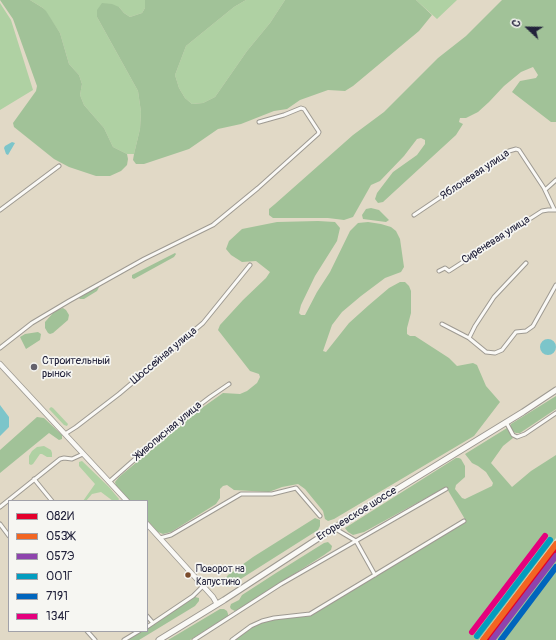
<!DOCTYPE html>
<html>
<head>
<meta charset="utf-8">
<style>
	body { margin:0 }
	#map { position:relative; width:556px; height:640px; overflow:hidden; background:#e1d9c6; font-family:Pangolin,sans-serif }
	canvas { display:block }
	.legend { position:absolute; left:8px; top:500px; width:140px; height:132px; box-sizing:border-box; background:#f6f6f2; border:1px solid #a1a1a9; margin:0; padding:5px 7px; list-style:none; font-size:12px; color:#22223b }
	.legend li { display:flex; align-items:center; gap:8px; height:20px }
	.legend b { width:20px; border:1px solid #a1a1a9 }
	.north { position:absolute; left:508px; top:8px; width:40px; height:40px; -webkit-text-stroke:3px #f6f6f2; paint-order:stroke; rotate:292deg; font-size:11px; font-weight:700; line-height:16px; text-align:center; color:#22223b }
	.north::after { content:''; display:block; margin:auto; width:14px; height:18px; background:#22223b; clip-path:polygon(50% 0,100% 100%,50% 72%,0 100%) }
</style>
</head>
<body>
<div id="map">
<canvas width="556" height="640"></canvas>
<ul class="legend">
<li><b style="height:5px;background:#e4002b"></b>082И</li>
<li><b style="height:5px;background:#f26522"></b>053Ж</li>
<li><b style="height:5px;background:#8e44ad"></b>057Э</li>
<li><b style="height:5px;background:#039cbf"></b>001Г</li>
<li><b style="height:5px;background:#0065bd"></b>7191</li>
<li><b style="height:5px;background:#e5007d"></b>134Г</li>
</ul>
<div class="north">С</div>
</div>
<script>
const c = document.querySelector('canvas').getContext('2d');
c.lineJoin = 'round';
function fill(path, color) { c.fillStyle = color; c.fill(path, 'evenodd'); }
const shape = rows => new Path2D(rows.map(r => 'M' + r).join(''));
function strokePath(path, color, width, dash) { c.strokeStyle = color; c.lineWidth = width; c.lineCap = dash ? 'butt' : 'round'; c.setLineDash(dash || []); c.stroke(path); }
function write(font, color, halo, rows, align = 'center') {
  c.font = font + ' Pangolin,sans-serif'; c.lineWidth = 3.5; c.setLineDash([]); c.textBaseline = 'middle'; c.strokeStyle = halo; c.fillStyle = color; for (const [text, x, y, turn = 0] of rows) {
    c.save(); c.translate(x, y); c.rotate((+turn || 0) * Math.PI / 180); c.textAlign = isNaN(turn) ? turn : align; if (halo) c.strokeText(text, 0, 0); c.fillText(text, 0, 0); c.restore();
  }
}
const green = shape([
	[30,0,145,0,145,8,142,13,130,17,124,13,119,7,97,17,138,91,141,112,140,129,134,154,127,154,113,147,104,128,84,105,80,95,82,84,79,75,69,64,60,33,43,8],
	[246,0,285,0,270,23,247,51,215,97,203,103,192,104,185,98,179,88,175,75,186,46,234,7],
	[416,0,457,0,437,19],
	[0,3,11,20,33,90,0,110],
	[51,407,53,408,68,424,67,426,64,425,49,409],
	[44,446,51,450,52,453,52,457,47,457,42,454,40,454,33,464,31,465,29,464,29,456,32,451,37,447],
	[82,461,109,487,119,499,118,501,113,501,101,492,92,494,86,501,83,501,95,484,79,466,79,462]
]);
const forest = shape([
	[0,0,30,0,43,8,46,11,60,33,69,64,79,75,82,84,80,95,84,105,104,128,113,147,127,154,128,159,127,165,121,171,110,176,96,176,69,167,54,159,14,127,13,123,36,91,37,86,13,19],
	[145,0,246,0,234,7,186,46,175,75,179,88,185,98,192,104,203,103,215,97,247,51,270,23,285,0,416,0,432,15,419,31,353,86,345,91,328,90,300,100,287,109,274,111,241,124,218,129,189,149,144,164,136,164,133,160,134,154,140,129,141,112,138,91,97,17,97,10,102,3,112,4,119,7,124,13,130,17,142,13,145,8],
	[502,0,556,0,556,122,551,122,512,92,520,81,536,78,538,75,533,67,521,72,504,86,489,102,478,112,466,118,460,118,459,122,463,124,456,135,383,202,378,203,375,199,377,193,393,172,417,155,425,144,425,140,421,138,417,139,404,156,380,181,371,185,353,217,344,220,328,218,273,218,269,215,269,209,275,204,353,135,384,112,438,58,466,36],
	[371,208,379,210,389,220,386,222,363,219,362,215,366,209],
	[318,221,335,222,340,228,337,241,315,276,301,305,299,313,301,315,305,315,317,292,330,272,350,231,358,223,368,222,381,224,391,227,396,231,400,239,404,267,401,272,385,278,361,296,342,312,332,325,323,351,326,352,349,323,369,305,389,288,400,282,405,282,409,286,411,291,411,313,407,328,407,334,410,336,415,336,449,358,457,366,473,363,477,365,486,386,500,402,474,436,334,519,328,521,325,519,323,511,305,489,298,484,282,487,269,492,234,490,227,485,223,486,220,489,220,498,216,504,171,532,163,534,158,532,147,520,147,501,130,501,116,486,115,482,119,477,199,410,223,393,240,394,247,391,257,383,260,377,259,374,250,371,218,330,220,325,243,300,266,278,270,272,256,261,242,262,231,255,226,249,229,241,242,229,277,222],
	[175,253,176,254,174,257,134,279,132,278,132,275],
	[96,287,99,287,97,291,84,299,80,299,79,298],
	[63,308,66,310,69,315,68,320,53,333,50,334,48,333,45,328,45,322,53,313,59,309],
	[38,332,41,334,40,340,26,349,20,337,25,334],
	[556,396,556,409,520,433,516,433,512,431,510,428,511,424],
	[37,417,44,418,62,435,62,439,59,440,49,433,0,473,0,450],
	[507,428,513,438,503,446,491,463,512,487,531,471,556,455,556,538,479,640,233,640,252,626,263,622,275,619,310,616,466,521,446,487,364,532,353,535,348,532,345,528,456,458,459,458,461,459,465,466,465,477,456,485,455,489,462,498,465,499,492,486,493,483,486,472,478,466,472,463,465,454],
	[315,518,320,520,320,526,318,530,228,587,224,584,225,579,228,575,253,557],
	[328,542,332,546,331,550,324,555,242,607,235,611,231,609,230,607,231,604,239,600,242,595,276,573,324,543],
	[556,558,556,640,494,640],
	[195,597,199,598,199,601,195,606,139,640,127,640,142,631,147,631,147,628],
	[220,609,224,609,227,611,228,614,228,616,190,640,168,640]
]);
const water = shape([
	[12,142,15,143,8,155,6,154,4,148,5,146],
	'540 347a8 8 0 1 1 16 0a8 8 0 1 1-16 0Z',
	[0,405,9,417,9,427,0,436]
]);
const minor = shape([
	[545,190,556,180],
	[0,210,59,166],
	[414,215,509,151,516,149,519,150,544,188,554,209],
	[439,271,445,268,449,271,542,211,548,210,556,210],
	[442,324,469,338,486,352,495,353,502,350,516,332,526,331,533,326,556,285],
	[469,338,475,326,494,297,526,263],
	[0,348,32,323,69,301,144,259,213,225,258,188,318,134,319,132,304,109,301,108,284,115,259,122],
	[506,422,513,435,517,437,525,434,556,413],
	[65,434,76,427,119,394,203,323,250,265],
	[34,479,52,501],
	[109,482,176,423,210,397,229,384],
	[0,507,60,459,64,458,72,459,83,454],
	[0,524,9,536],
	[334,528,356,541,375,575],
	[160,538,171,535,241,494,272,494,296,488,320,516],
	[147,616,153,623],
	[147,627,193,596,203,586],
	[87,631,95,640],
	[124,640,139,631],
	[194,640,281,584,446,489],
	[232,640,251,626,262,621,274,618,310,614,464,521]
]);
const secondary = shape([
	[0,364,127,501],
	[147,524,213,597,217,604]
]);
const primary = shape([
	[159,640,224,600,334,528,523,412,556,390]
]);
const rail1 = shape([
	[487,640,556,549]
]);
const rail2 = shape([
	[483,640,556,544]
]);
const rail3 = shape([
	[492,640,556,556]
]);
const rail4 = shape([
	[477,636,550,540]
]);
const rail5 = shape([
	[501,640,556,567]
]);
const rail6 = shape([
	[472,632,545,536]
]);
const markers = [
	[34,367,4,"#65626c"],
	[188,575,3.5,"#7a4b2a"]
];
const busNames = [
	["Поворот на",196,569],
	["Капустино",196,582]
];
const streetNames = [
	["Яблоневая улица",475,175,-34],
	["Сиреневая улица",496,240,-33],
	["Шоссейная улица",164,356,-40],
	["Живописная улица",168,431,-40],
	["Егорьевское шоссе",357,514,-32]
];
const poiNames = [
	["Строительный",42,361],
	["рынок",42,374]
];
fill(green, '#afd1a3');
fill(forest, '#a1c298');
fill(water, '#7cc5ca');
strokePath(minor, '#9e9a92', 5);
strokePath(secondary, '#9e9a92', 6);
strokePath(primary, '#9e9a92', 7);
strokePath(minor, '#faf9f6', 3);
strokePath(secondary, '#faf9f6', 4.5);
strokePath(primary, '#faf9f6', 5);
strokePath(rail1, '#e4002b', 6);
strokePath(rail2, '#f26522', 6);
strokePath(rail3, '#8e44ad', 6);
strokePath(rail4, '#039cbf', 6);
strokePath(rail5, '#0065bd', 6);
strokePath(rail6, '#e5007d', 6);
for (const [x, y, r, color] of markers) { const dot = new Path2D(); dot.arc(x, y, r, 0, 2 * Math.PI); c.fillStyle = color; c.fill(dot); strokePath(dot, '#f6f6f2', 1.5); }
write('10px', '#22223b', '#f6f6f2', busNames, 'left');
write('11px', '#22223b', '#f6f6f2', streetNames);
write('11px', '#22223b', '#f6f6f2', poiNames, 'left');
</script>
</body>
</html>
